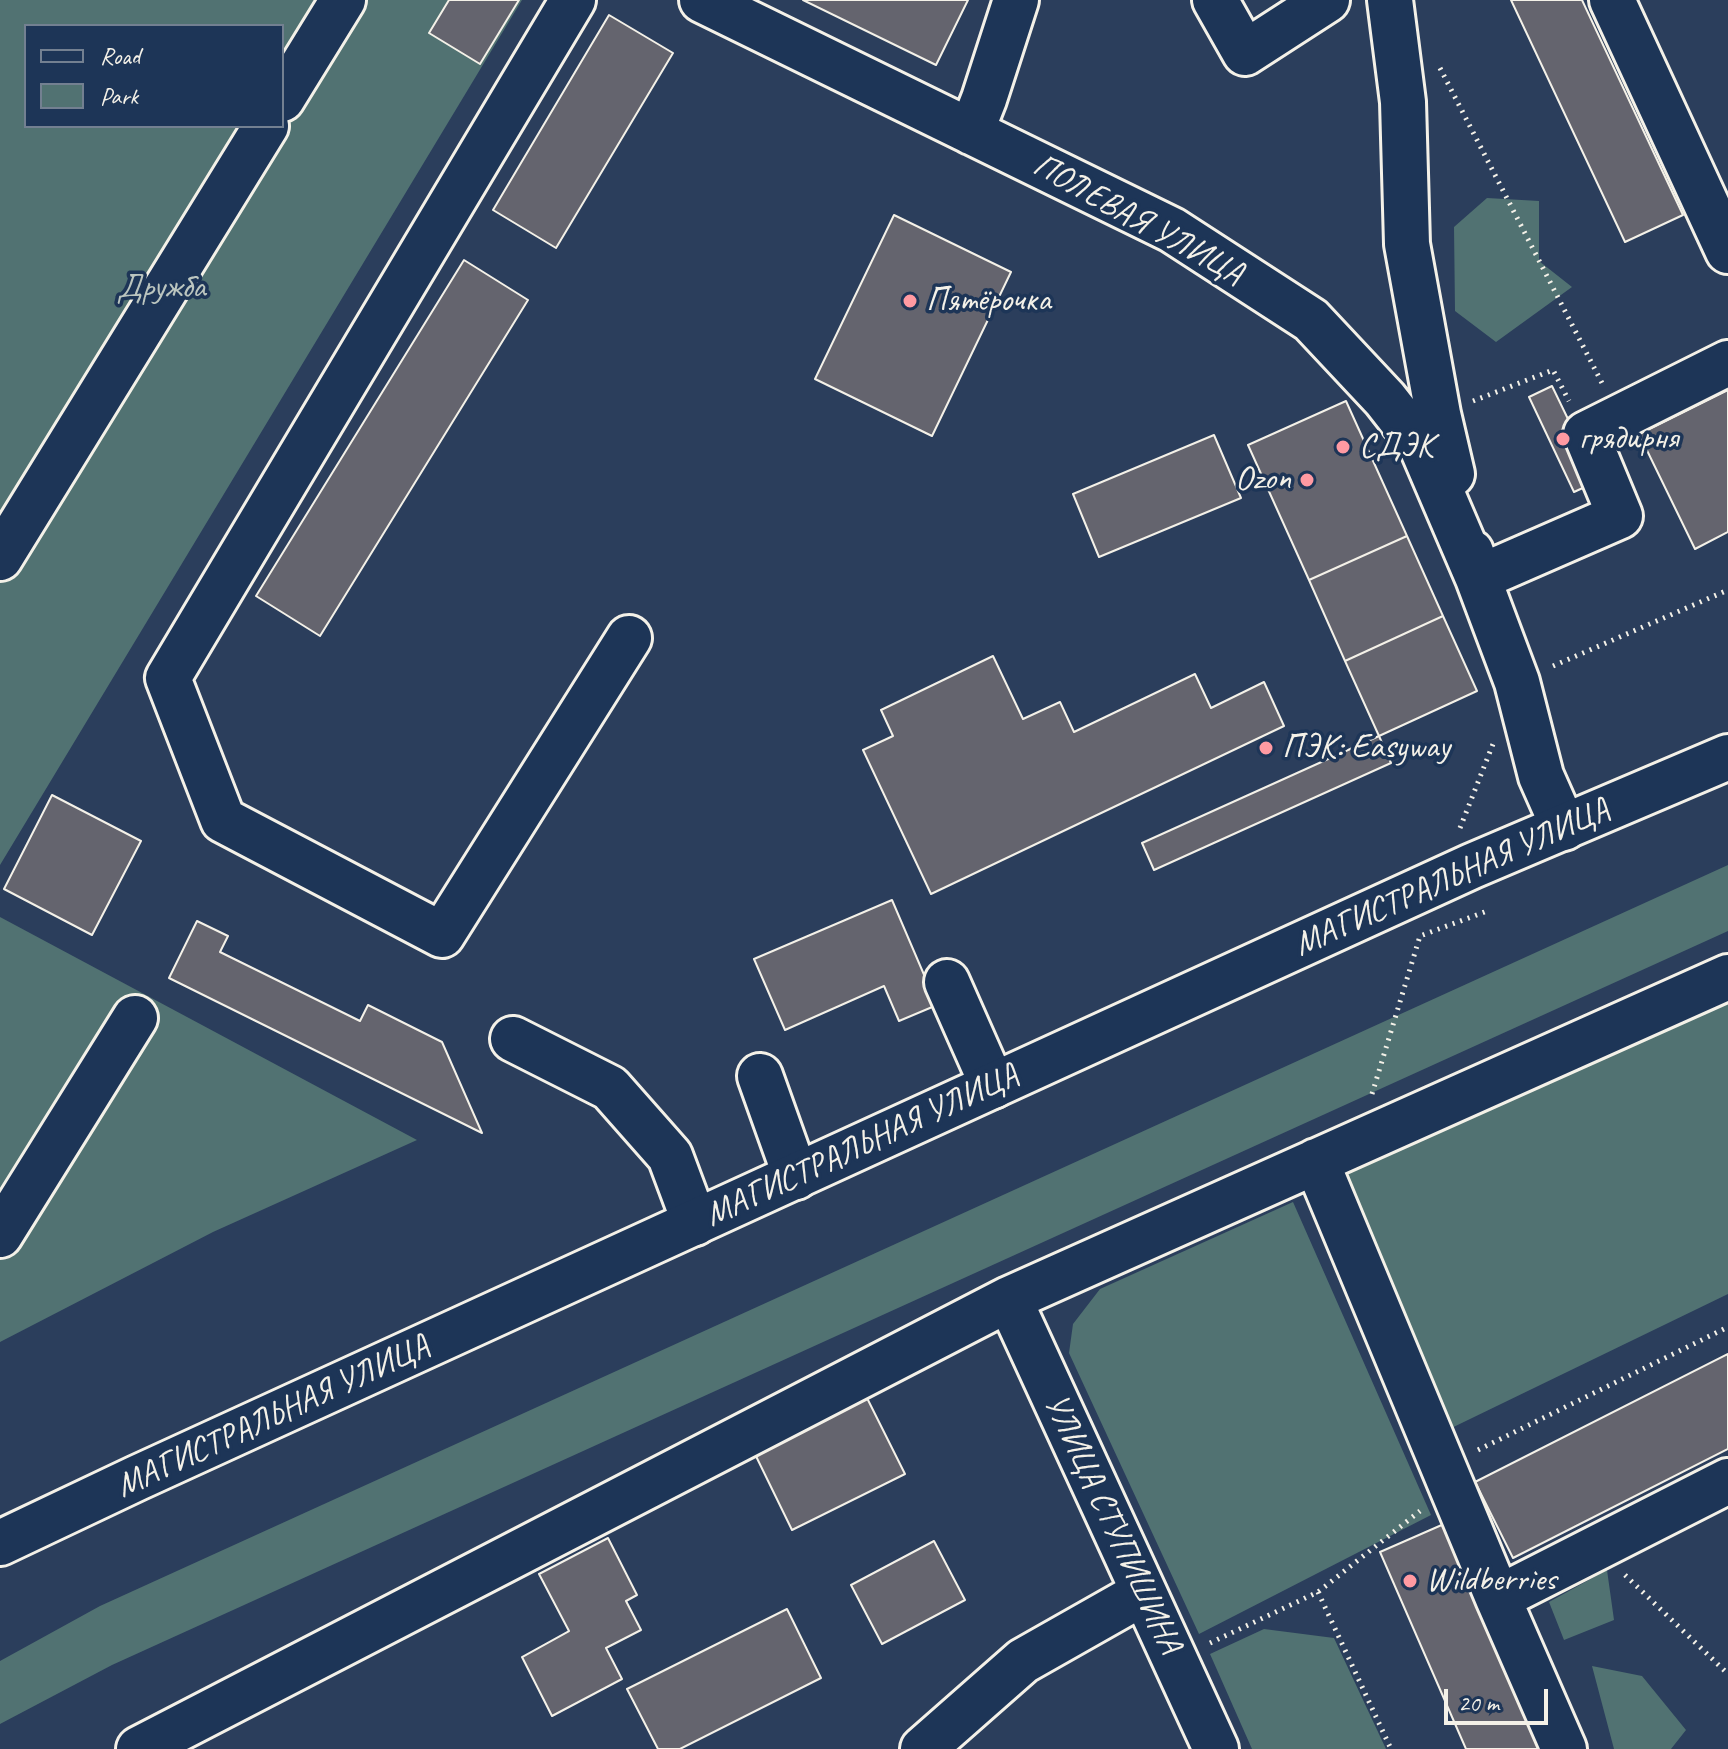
<!DOCTYPE html>
<meta charset="utf-8">
<style>
body{margin:0}
#map{position:relative;width:1728px;height:1749px;overflow:hidden;background:#2b3e5c;font-family:Caveat,sans-serif}
canvas{display:block}
.legend{position:absolute;left:24px;top:24px;width:260px;height:104px;box-sizing:border-box;background:#1d3557;border:2px solid #738091;margin:0;padding:10px 14px;list-style:none;font-size:24px;color:#f4f1e8}
.legend li{display:flex;align-items:center;gap:16px;height:40px}
.legend b{width:40px;border:2px solid #738091}
.scale{position:absolute;left:1444px;top:1689px;width:104px;height:36px;box-sizing:border-box;border:4px solid #f4f1e8;border-top:0;padding-left:10px;font-size:24px;line-height:28px;white-space:nowrap;color:#f4f1e8;-webkit-text-stroke:6px #1d3557;paint-order:stroke}
</style>
<div id="map">
<canvas width="1728" height="1749"></canvas>
<ul class="legend">
<li><b style="height:10px;background:#1d3557"></b>Road</li>
<li><b style="height:22px;background:#517272"></b>Park</li>
</ul>
<div class="scale">20 m</div>
</div>
<script>
const context = document.querySelector('canvas').getContext('2d');
context.lineJoin = 'round';
function fill(path, color) { context.fillStyle = color; context.fill(path, 'evenodd'); }
function strokePath(path, color, width, dash) { context.strokeStyle = color; context.lineWidth = width; context.lineCap = dash ? 'butt' : 'round'; context.setLineDash(dash || []); context.stroke(path); }
function drawText(font, color, halo, rows, align = 'center') {
  context.font = font + ' Caveat,sans-serif'; context.lineWidth = 7; context.setLineDash([]); context.textBaseline = 'middle'; context.strokeStyle = halo; context.fillStyle = color; for (const [text, x, y, turn = 0] of rows) {
    context.save(); context.translate(x, y); context.rotate((+turn || 0) * Math.PI / 180); context.textAlign = isNaN(turn) ? turn : align; if (halo) context.strokeText(text, 0, 0); context.fillText(text, 0, 0); context.restore();
  }
}
fill(new Path2D(`
 M0,0H522L0,865ZM26,26H282V126H26Z
 M1487,198L1539,201V261L1572,287L1496,342L1455,311L1454,227Z
 M1728,865V931L112,1665L0,1724V1661L100,1606Z
 M0,917L417,1140L213,1232L0,1342Z
 M1728,999V1294L1437,1435L1334,1178Z
 M1293,1202L1431,1515L1199,1634L1069,1353L1073,1324L1100,1289Z
 M1607,1570L1614,1620L1564,1640L1549,1602Z
 M1264,1629L1334,1638L1386,1749H1252L1210,1654Z
 M1592,1666L1642,1676L1686,1730L1671,1749H1614Z`), '#517272');
const building = new Path2D(`
 M449,0H519L480,64L429,33Z
 M803,0H968L936,65Z
 M1511,0H1582L1683,215L1625,242Z
 M609,15L673,53L556,248L493,210Z
 M894,215L1011,272L932,436L815,379Z
 M464,260L528,300L320,636L256,596Z
 M1552,386L1598,481L1574,492L1529,397Z
 M1728,390V532L1695,549L1639,434Z
 M1346,401L1407,536L1309,580L1248,445Z
 M1214,435L1241,498L1099,557L1073,494Z
 M1407,536L1443,616L1345,661L1309,580Z
 M1443,616L1477,691L1379,736L1345,661Z
 M993,656L1023,719L1060,702L1074,732L1195,674L1211,708L1264,682L1284,726L931,894L863,750L893,736L881,710Z
 M1379,736L1391,763L1154,870L1142,843Z
 M52,795L141,841L92,935L4,889Z
 M892,900L937,1005L899,1021L884,986L785,1030L754,959Z
 M197,921L228,936L220,952L360,1021L368,1005L442,1042L482,1133L169,978Z
 M1728,1354V1449L1513,1558L1475,1482Z
 M864,1392L905,1474L792,1530L752,1448Z
 M1444,1524L1541,1749H1466L1380,1552Z
 M608,1538L637,1595L626,1601L641,1630L606,1648L622,1679L552,1716L522,1657L569,1631L539,1574Z
 M934,1541L965,1600L882,1644L851,1585Z
 M787,1609L821,1678L680,1749H658L627,1689Z`);
fill(building, '#64646e');
strokePath(building, '#f4f1e8', 2);
const minor = new Path2D(`
 M573,0L168,678L223,820L442,935L629,638
 M702,0L1172,230L1311,320L1385,399L1421,445L1478,578L1517,682L1541,776L1564,828
 M1215,0L1245,53L1327,0
 M1390,0L1403,102L1407,244L1438,414L1452,474
 M1612,0L1728,251
 M282,99L343,0
 M971,132L984,99L1016,0
 M1471,552L1478,578L1620,516L1586,434L1728,363
 M0,558L266,126
 M947,982L993,1086
 M513,1039L610,1088L670,1156L695,1223
 M760,1076L796,1177
 M1316,1161L1498,1598L1564,1749
 M0,1235L135,1018
 M1009,1299L1216,1749
 M1498,1598L1728,1481
 M139,1749L1009,1299L1728,977
 M923,1749L1023,1661L1143,1593`);
const major = new Path2D(`
 M0,1543L137,1478L1472,866L1728,757`);
strokePath(minor, '#f4f1e8', 50);
strokePath(major, '#f4f1e8', 50);
strokePath(new Path2D(`
 M1440,68L1602,383
 M1473,401L1553,370L1569,401
 M1553,666L1728,590
 M1460,828L1493,744
 M1372,1094L1420,936L1490,910
 M1478,1450L1728,1327
 M1625,1575L1728,1674
 M1318,1592L1391,1749
 M1210,1643L1318,1592L1420,1511`), '#f4f1e8', 5, [2, 6]);
strokePath(minor, '#1d3557', 44);
strokePath(major, '#1d3557', 44);
for (const [x, y, r, color] of [
 [910,301,8,"#ff9aa2"],
 [1563,439,8,"#ff9aa2"],
 [1343,447,8,"#ff9aa2"],
 [1307,480,8,"#ff9aa2"],
 [1266,748,8,"#ff9aa2"],
 [1410,1581,8,"#ff9aa2"]
]) { const dot = new Path2D(); dot.arc(x, y, r, 0, 2 * Math.PI); context.fillStyle = color; context.fill(dot); strokePath(dot, '#1d3557', 3); }
drawText('34px', '#f4f1e8', '#1d3557', [
 ["ПОЛЕВАЯ УЛИЦА",1138,220,29],
 ["МАГИСТРАЛЬНАЯ УЛИЦА",1452,878,-24],
 ["МАГИСТРАЛЬНАЯ УЛИЦА",862,1146,-25],
 ["МАГИСТРАЛЬНАЯ УЛИЦА",273,1417,-25],
 ["УЛИЦА СТУПИШИНА",1112,1524,65]
]);
drawText('34px', '#bbc5bf', '#1d3557', [
 ["Дружба",161,288]
]);
drawText('34px', '#f4f1e8', '#1d3557', [
 ["Пятёрочка",926,301],
 ["грядирня",1579,439],
 ["СДЭК",1359,447],
 ["Ozon",1291,480,"right"],
 ["ПЭК: Easyway",1282,748],
 ["Wildberries",1426,1581]
], 'left');
</script>
